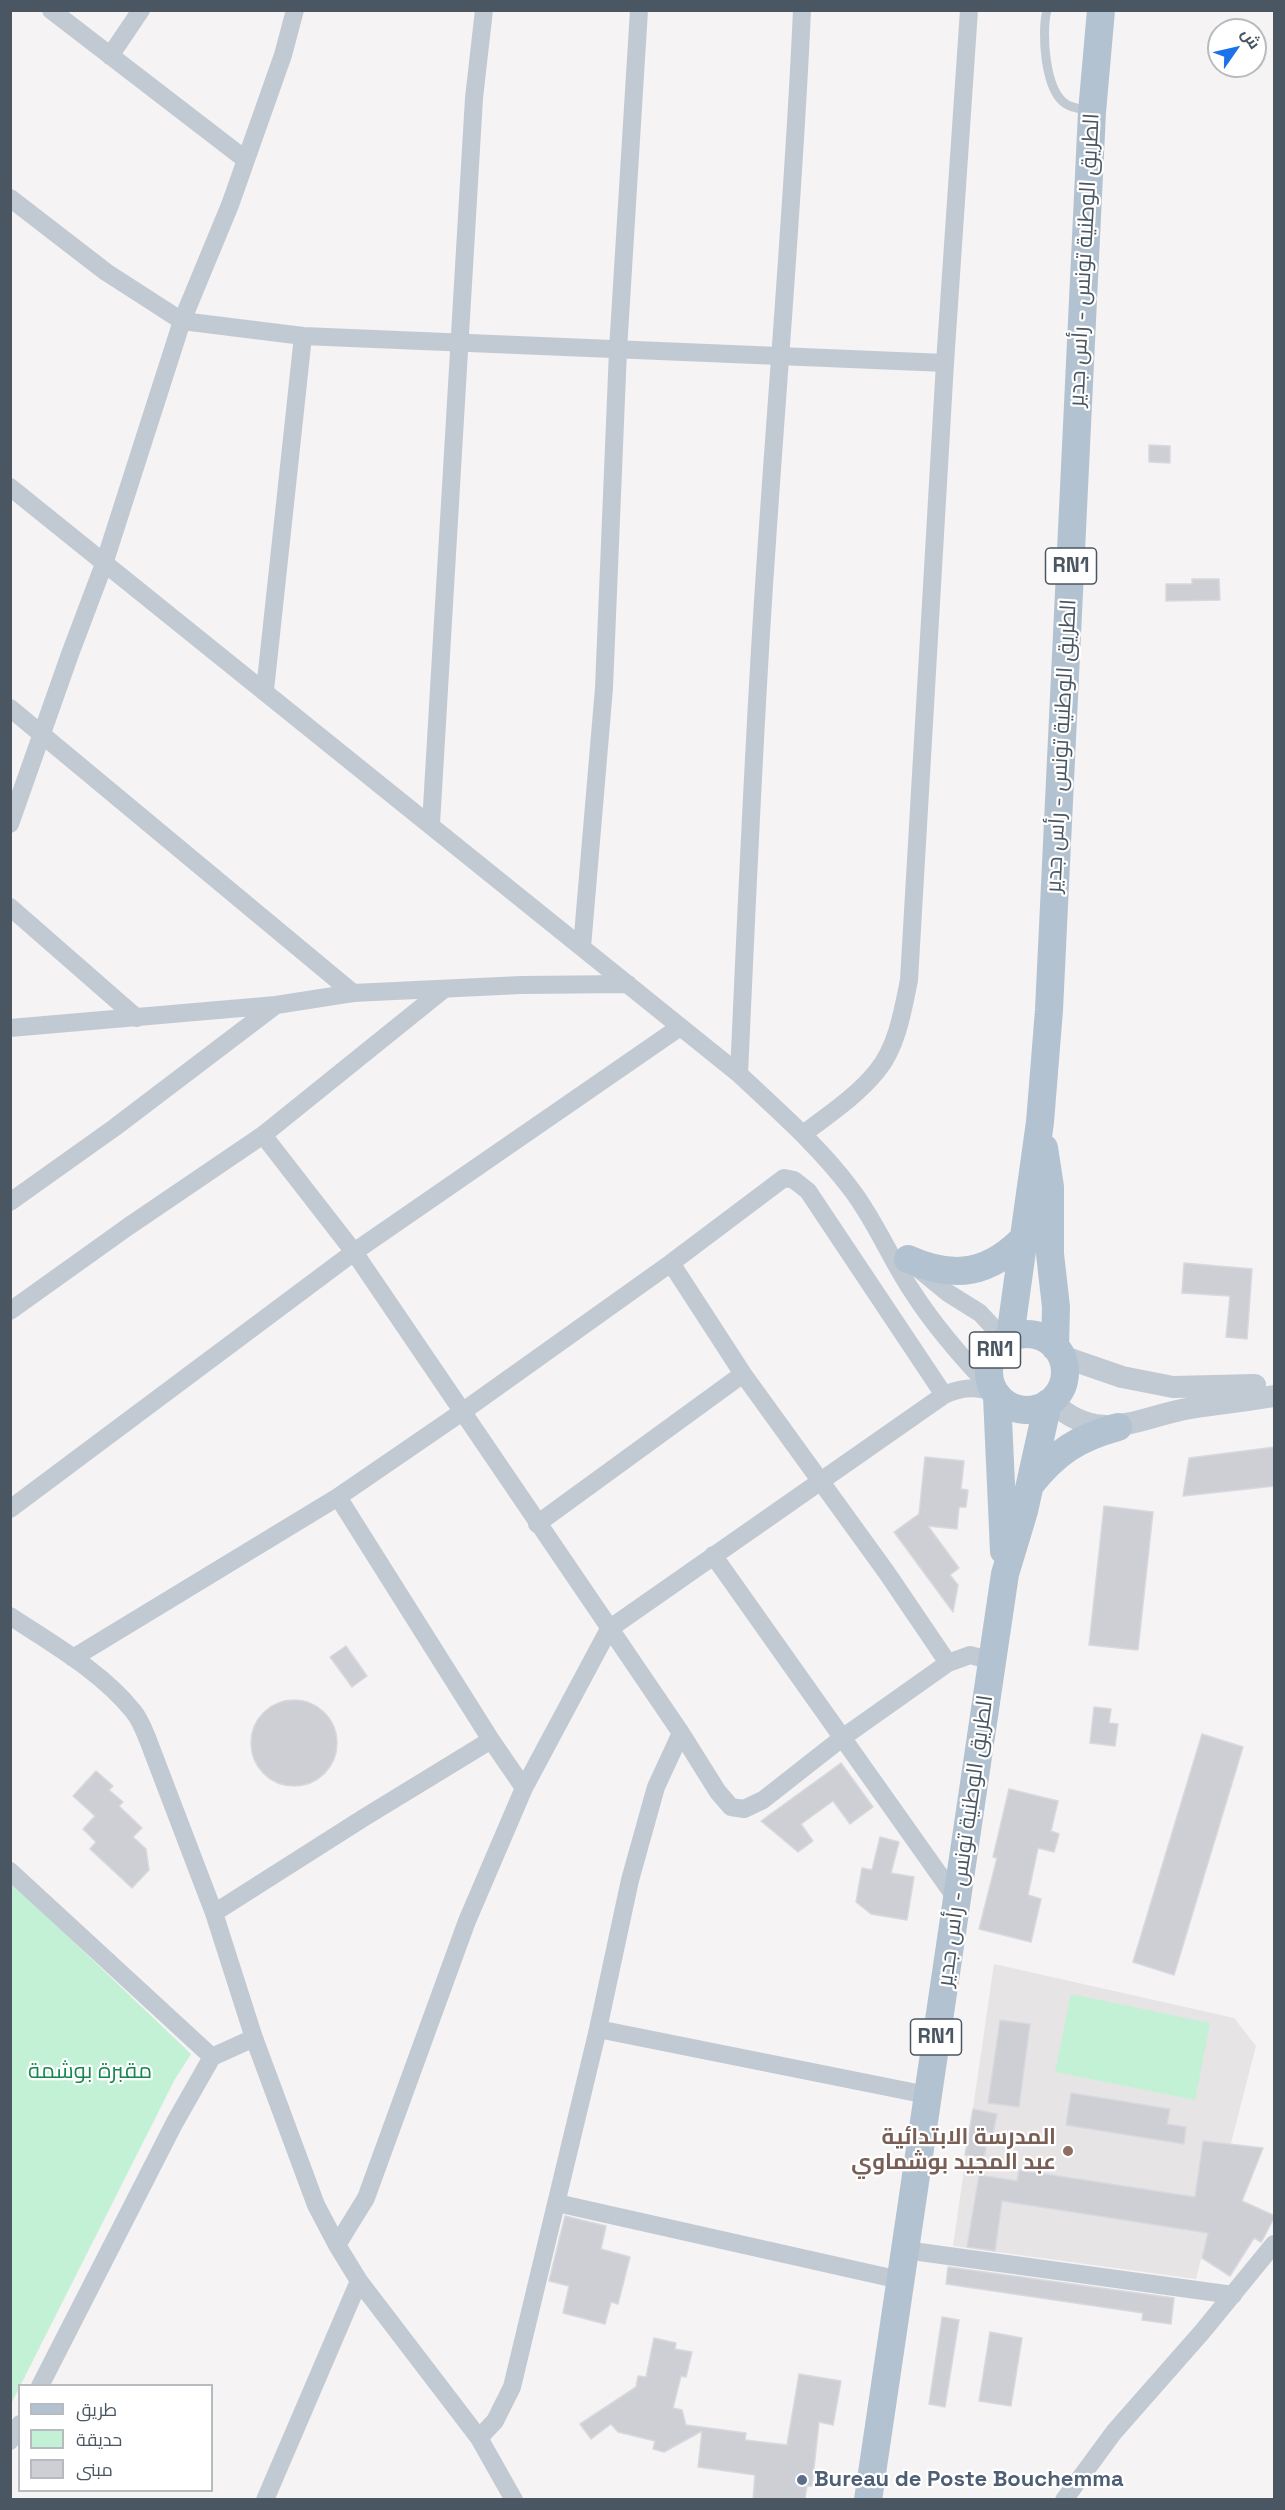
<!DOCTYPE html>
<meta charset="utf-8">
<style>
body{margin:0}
#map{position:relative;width:1285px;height:2510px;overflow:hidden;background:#f5f3f3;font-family:"Space Grotesk",Cairo,sans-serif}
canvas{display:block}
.frame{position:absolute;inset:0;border:12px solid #4a5661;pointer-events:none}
.legend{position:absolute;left:18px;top:2384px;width:195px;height:108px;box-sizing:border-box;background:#fff;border:2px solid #b7bbc0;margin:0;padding:8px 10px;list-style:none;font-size:18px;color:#4a5661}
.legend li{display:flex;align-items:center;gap:12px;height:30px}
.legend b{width:30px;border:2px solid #b7bbc0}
.north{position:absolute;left:1207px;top:18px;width:60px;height:60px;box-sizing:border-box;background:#fff;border:2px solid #b7bbc0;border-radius:50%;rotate:56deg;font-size:16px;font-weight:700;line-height:24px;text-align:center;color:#4a5661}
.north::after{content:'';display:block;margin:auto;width:21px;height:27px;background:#1a73e8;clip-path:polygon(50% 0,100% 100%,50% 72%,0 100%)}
</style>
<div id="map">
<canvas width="1285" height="2510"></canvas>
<div class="frame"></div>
<ul class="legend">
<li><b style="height:8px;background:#b3c2d1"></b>طريق</li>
<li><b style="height:16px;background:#c3f1d5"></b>حديقة</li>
<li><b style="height:16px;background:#cdcfd5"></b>مبنى</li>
</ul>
<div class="north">ش</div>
</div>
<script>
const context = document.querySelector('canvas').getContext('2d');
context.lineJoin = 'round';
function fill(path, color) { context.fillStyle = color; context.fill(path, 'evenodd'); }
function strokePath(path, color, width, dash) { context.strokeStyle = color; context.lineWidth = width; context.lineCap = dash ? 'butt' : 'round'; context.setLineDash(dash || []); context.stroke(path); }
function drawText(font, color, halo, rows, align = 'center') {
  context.font = font + ' "Space Grotesk",Cairo,sans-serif'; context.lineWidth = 4.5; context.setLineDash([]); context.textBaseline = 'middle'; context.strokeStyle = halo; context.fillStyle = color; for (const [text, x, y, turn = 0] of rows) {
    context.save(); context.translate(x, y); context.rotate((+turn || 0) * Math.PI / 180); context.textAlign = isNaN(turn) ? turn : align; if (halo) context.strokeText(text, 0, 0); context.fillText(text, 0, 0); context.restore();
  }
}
fill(new Path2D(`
 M994,1964L1234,2018L1256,2046L1196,2279L953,2246Z`), '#e6e4e5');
fill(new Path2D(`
 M11,1882L191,2054L175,2079L11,2404Z
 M1071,1994L1210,2023L1195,2100L1055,2072Z`), '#c3f1d5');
const building = new Path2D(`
 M1149,445L1170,446V463L1149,462Z
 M1192,579H1219L1220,600L1166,601V584H1192Z
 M1184,1263L1252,1269L1247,1339L1226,1337L1230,1296L1182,1293Z
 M1275,1447V1486L1183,1496L1189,1458Z
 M925,1457L964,1461L961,1489L968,1490L966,1507H959L957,1529L928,1526L959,1568L950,1575L958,1585L953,1612L894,1532L919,1514Z
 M1104,1506L1153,1512L1138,1650L1089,1645Z
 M346,1646L367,1676L352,1687L330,1657Z
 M251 1743a43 43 0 1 1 86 0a43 43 0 1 1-86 0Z
 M1094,1707L1111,1709L1109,1723L1118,1724L1115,1746L1090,1743Z
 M1202,1734L1243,1747L1174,1975L1133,1962Z
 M841,1763L873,1807L850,1824L833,1801L801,1824L813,1841L798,1852L761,1821Z
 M96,1771L113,1786L109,1790L123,1802L119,1806L142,1828L133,1837L146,1849L149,1870L132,1888L90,1849L96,1842L83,1829L95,1816L73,1796Z
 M1009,1789L1058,1801L1051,1831L1059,1834L1054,1852L1038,1848L1028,1895L1041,1899L1031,1942L979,1929L997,1858L993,1857Z
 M880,1837L899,1842L891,1873L914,1877L907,1920L871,1914L856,1902L862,1868L872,1870Z
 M1000,2020L1030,2024L1019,2107L988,2103Z
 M1071,2093L1170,2109L1167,2124L1186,2127L1184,2144L1066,2125Z
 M973,2109L997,2114L991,2143L987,2142L984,2159L965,2155Z
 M1203,2141L1263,2148L1242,2201L1275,2216L1263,2239L1261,2242L1254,2238L1230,2276L1202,2258L1208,2233L1002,2201L995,2251L967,2247L979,2175L1017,2181L1019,2170L1195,2197Z
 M565,2216L606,2226L601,2249L630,2257L618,2304L611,2302L605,2324L563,2313L569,2286L549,2281Z
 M948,2267L1174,2298L1171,2324L1142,2320L1143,2313L946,2284Z
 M942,2317L959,2320L945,2407L929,2404Z
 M990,2332L1022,2338L1011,2406L979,2401Z
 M654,2338L676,2343L675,2349L692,2352L686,2377L681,2376L673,2408L682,2410L686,2425L746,2433L745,2440L787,2445L799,2374L841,2381L833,2425L819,2422L812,2486H807L805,2499H753L755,2475L698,2467L702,2431L664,2452L653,2449L655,2441L618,2432L611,2424L591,2439L580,2424L636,2387L638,2376L646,2377Z`);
fill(building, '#cdcfd5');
strokePath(building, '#d7d9de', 1.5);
strokePath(new Path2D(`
 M1047,10C1041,33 1045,91 1066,104C1072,108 1082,109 1089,111`), '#c1cad2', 9);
strokePath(new Path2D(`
 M51,10L246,160
 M110,56L141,10
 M10,198L106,272L182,321L303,336L945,363
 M10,487L739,1074C778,1111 819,1146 851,1189C875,1220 890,1258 912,1291C935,1327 963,1359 993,1390
 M265,690L303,336
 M10,708L353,993
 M10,824L70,654L104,564L182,321L230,205L283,55L295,10
 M431,824L474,98L484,10
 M10,907L137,1018
 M582,947L604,688L618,350L639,10
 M10,1028L276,1005L353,993L521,985L628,984
 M739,1074C747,901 754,728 766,556C778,374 794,192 802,10
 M803,1134C828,1115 857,1096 877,1071C897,1047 903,1010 909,980L945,363L969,10
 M263,1135L354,1252L681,1733L718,1792L731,1807L744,1809L763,1800L842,1738L948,1663L970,1655L993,1661
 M10,1202L114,1128L276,1005
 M671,1263L743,1374L887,1573L948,1663
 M915,1266L948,1293L980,1313L1005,1340
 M10,1311L129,1226L263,1135L443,990
 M338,1497L491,1740L524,1788
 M10,1509L354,1252L680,1027
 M537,1524L743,1374
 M713,1555L958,1901
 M10,1616C52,1644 101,1671 133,1711C140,1719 144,1730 148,1740L214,1913L254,2038L316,2205L337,2245L359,2281L479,2438L514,2500
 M73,1658L338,1497L462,1412L671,1263L784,1178L794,1180L808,1191L944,1395
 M10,1871L212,2057
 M214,1913L365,1817L491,1740
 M598,2029L927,2095
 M557,2203L900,2280
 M337,2245L366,2198L467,1921L524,1788L609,1629L944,1395C962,1387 976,1386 995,1393
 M905,2250L1233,2295
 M40,2386L175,2122L212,2057L254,2038
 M479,2438L495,2421L512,2387L598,2029L630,1880L656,1787L681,1733
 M10,2441L20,2424
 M265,2500L359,2281
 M1064,2500L1114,2432L1202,2332L1274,2244`), '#c1cad2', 18);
strokePath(new Path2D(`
 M1061,1356L1122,1377L1173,1387L1255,1385
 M1051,1401C1100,1447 1137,1417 1191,1408C1219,1403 1247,1401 1274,1396`), '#c1cad2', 22);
strokePath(new Path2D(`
 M1044,1148L1050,1187V1254L1056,1307L1055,1347
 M908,1259C955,1280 990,1274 1026,1236
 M989 1372a38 38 0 1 1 76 0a38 38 0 1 1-76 0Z
 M1010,1337L1040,1122L1049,1010L1092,112L1101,10
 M997,1396L1004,1551
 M1030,1485C1056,1452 1078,1438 1118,1427
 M868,2500L1005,1574L1024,1511L1048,1403`), '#b3c2d1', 28);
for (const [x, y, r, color] of [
 [1068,2151,6,"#8d6e63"],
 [802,2480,6,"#5c6f8a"]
]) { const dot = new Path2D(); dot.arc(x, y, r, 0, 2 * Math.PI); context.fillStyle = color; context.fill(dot); strokePath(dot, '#fff', 2); }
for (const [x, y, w] of [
 [1071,566,51],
 [995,1350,51],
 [936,2037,51]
]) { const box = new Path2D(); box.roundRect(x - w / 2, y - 18, w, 36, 4.5); context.fillStyle = '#fff'; context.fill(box); strokePath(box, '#4a5661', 1.5); }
drawText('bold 21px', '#4a5661', null, [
 ["RN1",1071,566],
 ["RN1",995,1350],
 ["RN1",936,2037]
]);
drawText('22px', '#4a5661', '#fff', [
 ["الطريق الوطنية تونس - رأس جدير",1085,260,-87],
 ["الطريق الوطنية تونس - رأس جدير",1062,746,-87],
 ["الطريق الوطنية تونس - رأس جدير",966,1841,-82]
]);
drawText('22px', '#17864f', '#fff', [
 ["مقبرة بوشمة",90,2072]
]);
drawText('bold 22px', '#785e54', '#fff', [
 ["المدرسة الابتدائية",1056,2138],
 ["عبد المجيد بوشماوي",1056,2163]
], 'right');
drawText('bold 22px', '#4e5e75', '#fff', [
 ["Bureau de Poste Bouchemma",814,2480]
], 'left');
</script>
